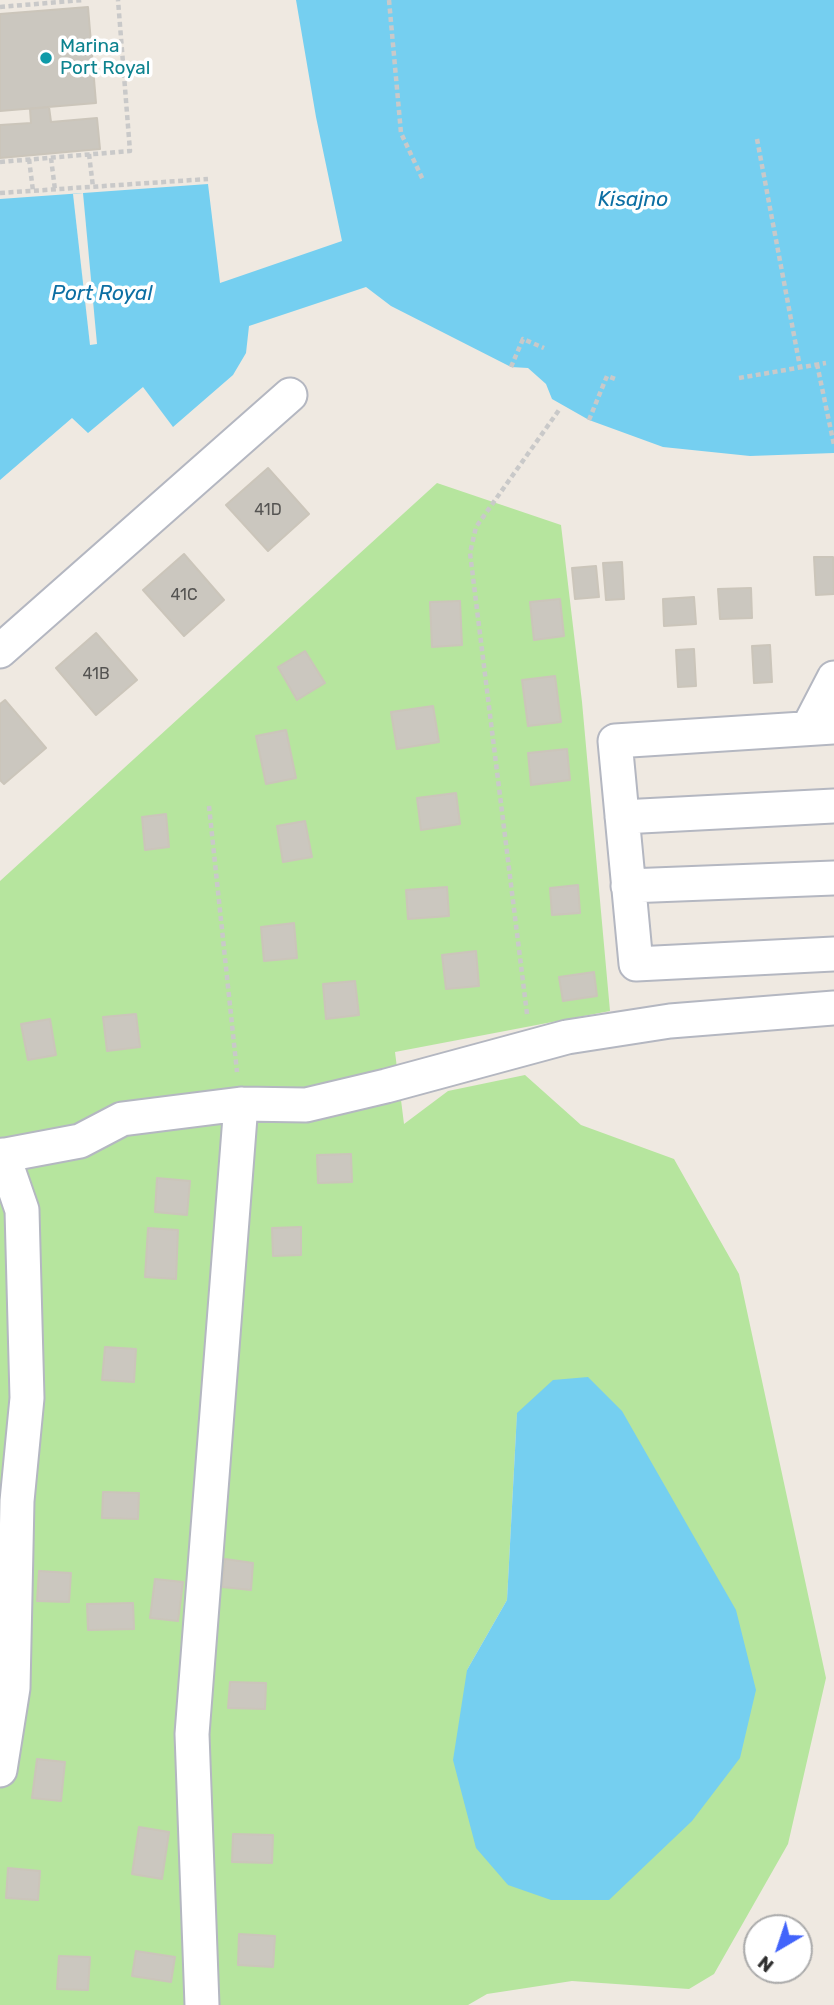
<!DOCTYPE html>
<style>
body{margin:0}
#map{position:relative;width:834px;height:2005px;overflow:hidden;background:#efe9e1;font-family:Rubik,sans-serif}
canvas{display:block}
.north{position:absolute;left:743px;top:1914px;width:70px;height:70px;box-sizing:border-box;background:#fff;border:2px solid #ababab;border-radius:50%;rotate:219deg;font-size:19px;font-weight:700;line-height:28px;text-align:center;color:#2e2e2e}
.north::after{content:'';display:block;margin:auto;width:24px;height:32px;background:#4264fb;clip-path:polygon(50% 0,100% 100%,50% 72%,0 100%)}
</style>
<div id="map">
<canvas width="834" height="2005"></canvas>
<div class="north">N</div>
</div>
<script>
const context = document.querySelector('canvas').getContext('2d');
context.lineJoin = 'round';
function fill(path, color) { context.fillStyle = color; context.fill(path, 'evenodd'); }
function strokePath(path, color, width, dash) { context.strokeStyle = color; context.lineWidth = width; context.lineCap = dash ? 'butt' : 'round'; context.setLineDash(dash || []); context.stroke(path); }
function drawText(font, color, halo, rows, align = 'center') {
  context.font = font + ' Rubik,sans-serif'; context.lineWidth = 7; context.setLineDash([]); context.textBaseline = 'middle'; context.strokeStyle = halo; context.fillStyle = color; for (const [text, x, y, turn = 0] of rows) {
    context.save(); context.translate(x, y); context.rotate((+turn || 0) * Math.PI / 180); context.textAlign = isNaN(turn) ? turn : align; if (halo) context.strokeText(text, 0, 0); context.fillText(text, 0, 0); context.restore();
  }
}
fill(new Path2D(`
 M437,483L561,525L582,702L610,1011L395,1052L404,1124L448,1091L525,1075L581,1125L674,1159L739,1274L826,1678L788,1844L714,1974L689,1989L572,1981L487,1994L468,2005H0V881ZM517,1413L508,1885L467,1670L507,1600Z`), '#b6e59e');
fill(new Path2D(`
 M296,0H834V453L750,456L663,447L589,420L552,399L546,384L528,368L511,367L391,306L366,287L249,326L246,353L233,375L173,427L143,387L88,433L72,418L0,480V199L208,184L220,283L342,241L316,117Z
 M588,1377L622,1411L736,1610L756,1690L740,1758L692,1821L609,1900H551L508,1885L476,1848L453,1760L467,1670L507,1600L517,1413L553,1380Z`), '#75cff0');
fill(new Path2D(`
 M83,193L97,344L90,345L73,194Z`), '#efe9e1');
const building = new Path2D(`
 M88,7L96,103L0,111V14Z
 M49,107L51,122L97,118L100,149L0,158V125L31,123L30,109Z
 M268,468L309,514L268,551L226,505Z
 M184,554L224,600L184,636L143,590Z
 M814,557H833L834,594L816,595Z
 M622,562L624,599L606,600L603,563Z
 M596,566L599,597L575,599L572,568Z
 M751,588L752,618L720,619L718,589Z
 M694,597L696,624L664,626L663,599Z
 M560,599L564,636L534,640L530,602Z
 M460,601L462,645L432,647L430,602Z
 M96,633L137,680L96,715L56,668Z
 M770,645L772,682L754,683L752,646Z
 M694,649L696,686L678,687L676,650Z
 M305,651L325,683L297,700L278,667Z
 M555,676L561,722L528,726L522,680Z
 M5,700L46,748L4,784L0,780V704Z
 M433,706L439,742L397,749L391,712Z
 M286,730L296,778L266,784L256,736Z
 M567,749L570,780L531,785L528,753Z
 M456,793L460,824L421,830L417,798Z
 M166,814L169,847L145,850L142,817Z
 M305,821L312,857L283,862L277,826Z
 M578,885L580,913L552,915L550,888Z
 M447,887L449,916L408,919L406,890Z
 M294,923L297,958L264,961L261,927Z
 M476,951L479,986L446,989L442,955Z
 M594,972L597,996L563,1001L559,977Z
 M355,981L359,1015L326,1019L323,984Z
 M136,1014L140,1047L107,1051L103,1017Z
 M50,1019L56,1055L28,1060L21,1024Z
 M351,1154L352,1182L318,1183L317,1155Z
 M157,1178L190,1181L187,1215L155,1212Z
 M301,1227V1255L273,1256L272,1228Z
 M148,1228L178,1230L176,1279L145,1277Z
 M105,1347L136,1349L134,1382L102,1380Z
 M103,1492L139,1493L138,1519L102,1518Z
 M225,1559L253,1563L251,1590L222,1587Z
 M39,1571L71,1573L69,1602L37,1601Z
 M155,1579L183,1582L178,1621L150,1618Z
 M133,1603L134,1629L88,1630L87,1604Z
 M230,1682L266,1683L265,1709L228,1708Z
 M37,1759L65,1762L61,1801L32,1798Z
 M139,1827L169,1832L162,1879L132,1874Z
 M233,1834L273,1835L272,1863L232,1862Z
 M8,1868L40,1871L38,1900L6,1898Z
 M239,1934L275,1936L273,1967L238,1965Z
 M136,1951L175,1957L171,1982L132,1976Z
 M59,1956L90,1957L88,1990L57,1989Z`);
fill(building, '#cbc7bf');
strokePath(building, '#cbc5ba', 2);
const minor = new Path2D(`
 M0,651L290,395
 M834,727L615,741L636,964L834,954
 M808,728L834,678
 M622,817L834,806
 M628,886L834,878
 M0,1156L80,1141L122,1119L241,1104L306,1105L386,1086L567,1037L670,1021L834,1008
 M0,1770L13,1688L17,1501L27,1398L22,1210L3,1155
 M202,2005L192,1734L241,1104`);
strokePath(minor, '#b4b7c1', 37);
strokePath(new Path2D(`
 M389,0L401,133L423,180
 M0,7L83,0
 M757,139L800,367
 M89,154L93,187
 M51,158L55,190
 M29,159L33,191
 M0,162L130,151L118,0
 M0,193L208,179
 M817,364L834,445
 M511,367L523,339L544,348
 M739,378L826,363
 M589,420L607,376L618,380
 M209,806L237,1072
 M527,1014L470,553L476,527L559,410`), '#c9c9c9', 4.5, [5, 3.5]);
strokePath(minor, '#fff', 33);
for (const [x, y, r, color] of [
 [46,58,7,"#0f9aa8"]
]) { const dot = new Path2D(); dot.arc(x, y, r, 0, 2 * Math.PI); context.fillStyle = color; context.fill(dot); strokePath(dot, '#fff', 2.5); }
drawText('16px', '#555452', null, [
 ["41D",268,510],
 ["41C",184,595],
 ["41B",96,674]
]);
drawText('19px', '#0d838f', '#fff', [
 ["Marina",60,47],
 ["Port Royal",60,69]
], 'left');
drawText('italic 21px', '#0d6fa3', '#fff', [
 ["Kisajno",633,200],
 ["Port Royal",102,294]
]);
</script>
